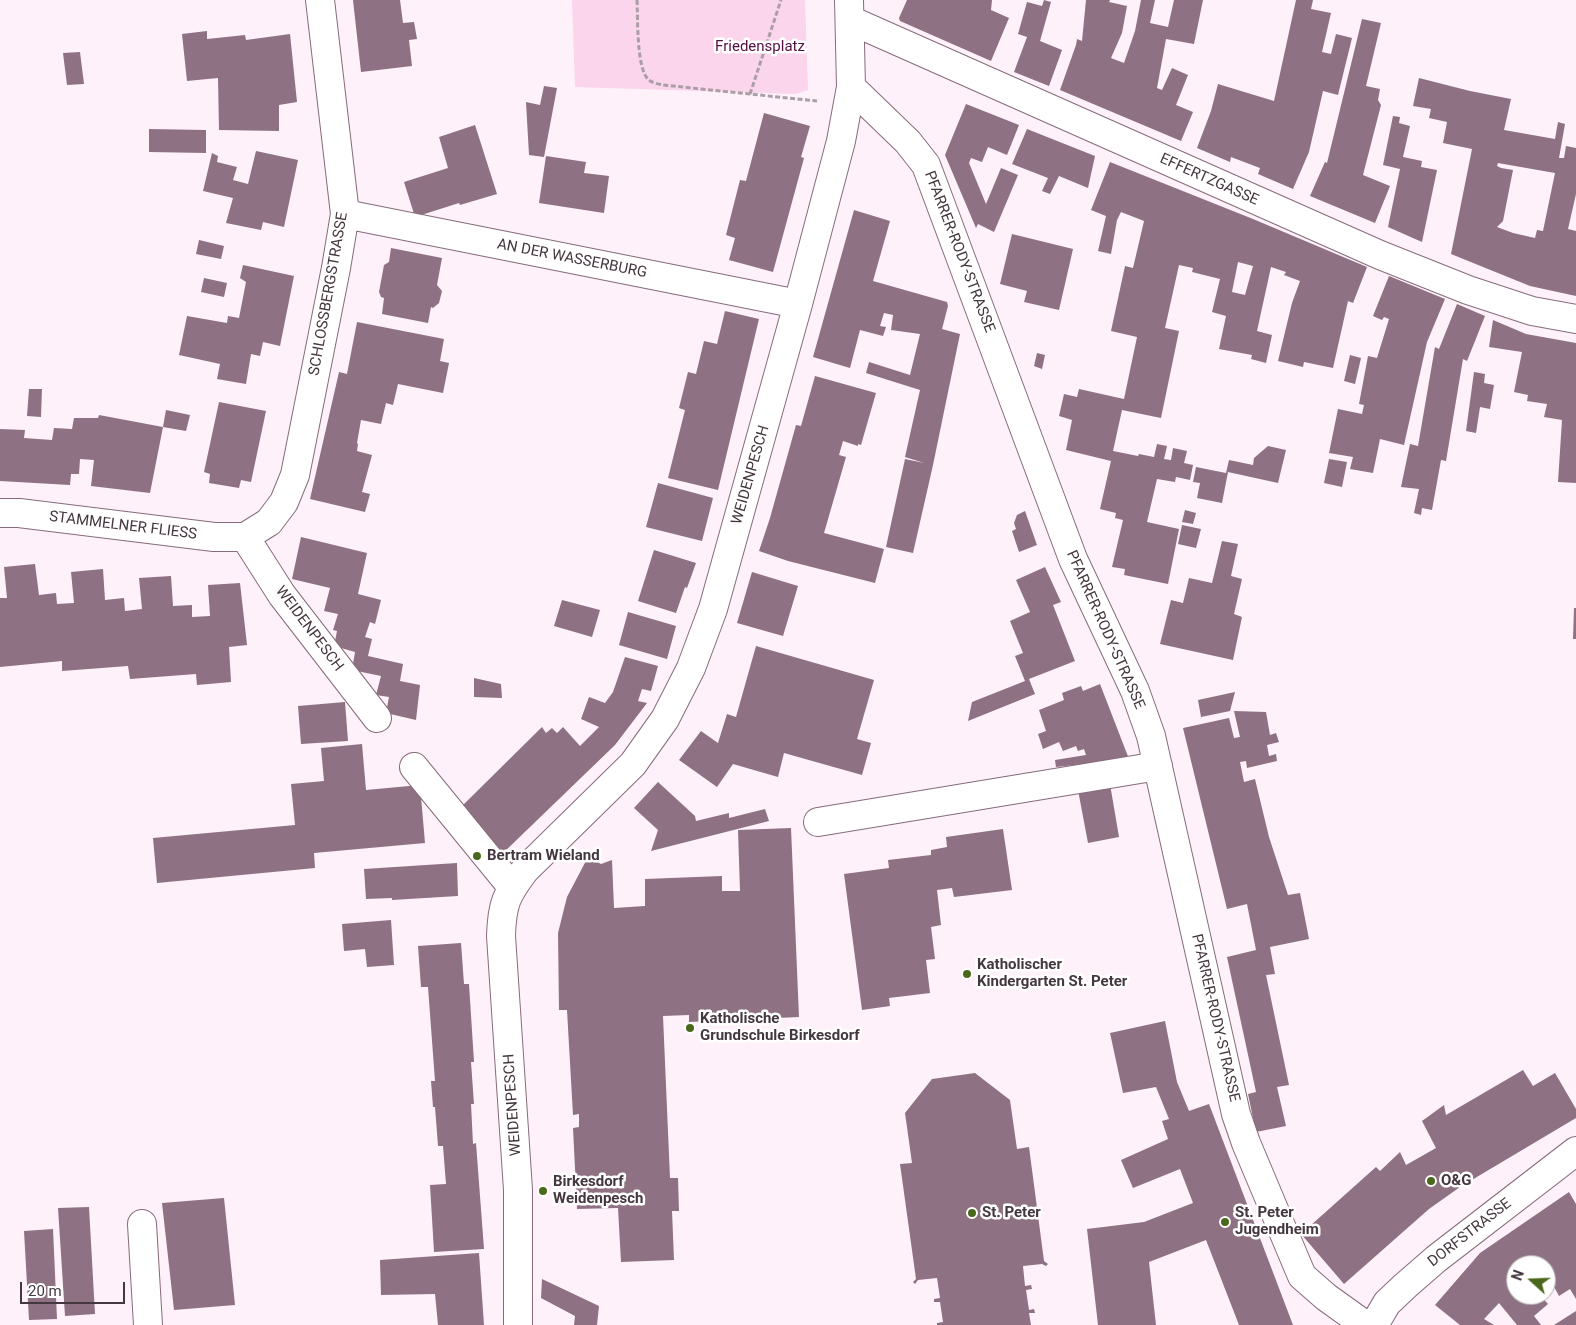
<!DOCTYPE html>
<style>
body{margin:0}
#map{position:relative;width:1576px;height:1325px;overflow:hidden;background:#fef1f9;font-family:Roboto,sans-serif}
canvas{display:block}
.north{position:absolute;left:1506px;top:1255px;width:50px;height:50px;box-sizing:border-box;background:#fff;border:1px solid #b4afb2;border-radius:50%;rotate:290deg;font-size:14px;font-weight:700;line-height:20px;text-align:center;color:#44373f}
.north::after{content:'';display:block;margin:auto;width:18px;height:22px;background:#4a681c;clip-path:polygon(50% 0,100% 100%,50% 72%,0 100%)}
.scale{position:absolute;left:20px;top:1282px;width:105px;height:22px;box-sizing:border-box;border:2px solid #44373f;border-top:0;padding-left:6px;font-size:15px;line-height:18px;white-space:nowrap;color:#44373f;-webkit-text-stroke:4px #fff;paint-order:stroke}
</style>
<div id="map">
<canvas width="1576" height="1325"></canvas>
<div class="north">N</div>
<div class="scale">20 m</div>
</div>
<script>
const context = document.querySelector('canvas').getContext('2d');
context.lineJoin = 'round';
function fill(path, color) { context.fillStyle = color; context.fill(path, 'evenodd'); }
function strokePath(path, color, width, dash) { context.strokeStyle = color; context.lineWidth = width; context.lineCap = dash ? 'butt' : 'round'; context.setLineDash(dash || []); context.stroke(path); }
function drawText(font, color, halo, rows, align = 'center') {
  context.font = font + ' Roboto,sans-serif'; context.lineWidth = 5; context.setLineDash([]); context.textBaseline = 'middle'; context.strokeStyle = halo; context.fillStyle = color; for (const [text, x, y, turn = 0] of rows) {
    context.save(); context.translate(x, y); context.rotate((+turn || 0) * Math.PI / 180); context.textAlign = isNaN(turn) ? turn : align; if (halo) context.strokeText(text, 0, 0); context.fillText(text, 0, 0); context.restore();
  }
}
fill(new Path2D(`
 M572,0H805L808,90L796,94L575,87Z`), '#fad5eb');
fill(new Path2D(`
 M353,0H400L403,23L414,22L417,39L409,40L412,66L361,72Z
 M907,0H992L991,10L1009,18L991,61L900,21L899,18Z
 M1044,0L1051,2L1040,41L1062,50L1049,86L1014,72L1027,37L1018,34L1027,2L1042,6Z
 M1086,0H1110L1109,2L1127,6L1122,33L1111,58L1124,63L1135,31L1141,0H1155L1150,23L1168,27L1174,0H1203L1194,44L1166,39L1157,88L1162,90L1172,68L1188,75L1176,105L1193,112L1181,141L1060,90L1076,45L1077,39L1082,41Z
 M1296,0H1313L1311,9L1331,13L1322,52L1331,54L1336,34L1352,38L1338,95L1323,91L1309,152L1293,189L1258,174L1260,168L1231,157L1230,162L1197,148L1211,111L1218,84L1274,101Z
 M1362,19L1381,23L1366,86L1380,89L1378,100L1381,105L1363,175L1390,186L1375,223L1310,196L1325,162L1327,163Z
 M207,31V39L245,35L246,40L290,34L297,102L279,105V131L219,130L218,78L187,81L182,34Z
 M80,52L84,84L67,85L63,53Z
 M1419,78L1470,91L1511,99L1504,130L1555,139L1558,122L1565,124L1559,158H1564L1566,146L1576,148V194L1568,229L1576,231V296L1530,286L1451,254L1472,149L1443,143L1447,122L1429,118L1431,109L1413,106ZM1498,163L1555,173L1543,231L1537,230L1535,238L1513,233L1497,227L1503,221L1513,170L1501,168L1497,166Z
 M544,86L557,88L544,157L529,155L526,102L540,105Z
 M966,104L1019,125L1007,155L988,147L982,162L971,158L969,163L986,204L1001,168L1018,175L994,232L978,224L976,228L945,155Z
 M764,113L810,126L801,157L804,158L773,272L729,260L735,238L726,235L740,180L746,181Z
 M1393,116L1400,117L1399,123L1410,126L1403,157L1422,161L1421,167L1437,170L1422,242L1388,227L1400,169L1383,165Z
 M475,125L497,194L460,205L459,203L415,217L404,182L448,168L439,137Z
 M149,129L206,130V153L149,152Z
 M1027,129L1095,156L1088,188L1059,176L1050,194L1042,191L1048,178L1012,164Z
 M256,151L298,160L284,227L263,222L261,230L226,223L233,198L203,191L212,153L218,156L217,162L237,167L233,180L248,184Z
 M546,156L586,162L584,173L609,176L604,213L539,203Z
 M1110,162L1253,219L1367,267L1353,303L1348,301L1333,368L1304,362L1303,367L1278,361L1292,303L1300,281L1284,275L1286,272L1271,267L1257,331L1272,335L1266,363L1251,359L1252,355L1219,349L1226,316L1212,312L1220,279L1192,272L1193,268L1179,265L1165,328L1179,331L1161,418L1122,410L1113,451L1138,456L1139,454L1154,457L1157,444L1167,446L1164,459L1171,460L1173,448L1187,451L1184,463L1193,465L1190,480L1176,477L1175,482L1157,479L1147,522L1179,529L1168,584L1124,575L1125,569L1112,567L1123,520L1115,518L1116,513L1100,509L1111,461L1066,450L1072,420L1059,416L1064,394L1077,397L1079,389L1124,399L1137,337L1111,331L1125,266L1133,268L1144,221L1121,212L1117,220L1111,254L1098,251L1106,216L1091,210ZM1238,262L1253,266L1245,295L1232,292Z
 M854,210L890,221L873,281L947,302L948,306L942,329L960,334L933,465L913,553L886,547L905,459L924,463L905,457L920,390L866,373L869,362L910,375L920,334L891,330L893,315L884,313L880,326L886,327L883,336L860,330L850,368L813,357Z
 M1012,234L1073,249L1059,310L1024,302L1027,291L1000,284Z
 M199,240L224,246L221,259L196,254Z
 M391,248L442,258L437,285L442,291L439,303L433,308L431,307L428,323L382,314L384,298L381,297L379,292L384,265L389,262Z
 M243,265L294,276L280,346L263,342L260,356L251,354L246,384L217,379L220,364L179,355L187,316L227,323L228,316L239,318L246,282L240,278Z
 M1389,276L1445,299L1427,342L1404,445L1380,439L1373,473L1350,469L1353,457L1329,453L1338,409L1362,414L1364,405L1359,404L1368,356L1377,358L1389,319L1384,317L1382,320L1373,316Z
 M204,278L227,283L224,297L201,292Z
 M1457,304L1485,316L1467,361L1463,359L1446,461L1441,460L1432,510L1422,508L1421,515L1414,513L1419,489L1401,487L1410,444L1418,446L1435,347L1439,349Z
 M725,311L759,319L718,490L668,478L685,410L679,408L688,372L696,374L704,341L717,344Z
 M1493,320L1526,334L1576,343V483L1558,482L1562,420L1544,417L1547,404L1527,401L1528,395L1514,392L1522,352L1489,347Z
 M357,322L444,339L440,361L449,363L443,393L398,384L393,405L386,403L381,424L361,420L357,443L358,444L357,451L372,455L362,492L370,494L365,512L310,499L339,372L347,374Z
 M1037,353L1045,355L1042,369L1034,366Z
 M1350,355L1361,358L1355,384L1344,381Z
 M1474,372L1485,374L1484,383L1494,385L1490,409L1480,407L1476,433L1466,431Z
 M815,376L876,393L861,445L858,444V446L843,441L839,455L846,457L824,533L884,549L875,583L788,561L759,551L770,518L796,425L801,426Z
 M29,389H42L41,417L27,416Z
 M219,402L266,411L251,482L241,480L239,488L209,483L210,474L204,472Z
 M166,410L190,415L186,431L163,427Z
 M99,415L163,427L150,493L91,486L94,460L80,459L79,474H71L70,485L0,481V429L25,430L24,438L52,440L54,428L72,429L74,418H98Z
 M1268,446L1286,450L1278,483L1228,472L1222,503L1197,498L1200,483L1193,482L1196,467L1226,473L1229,460L1253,465L1254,458Z
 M1329,459L1347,462L1342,487L1324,483Z
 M658,483L713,498L702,541L646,527Z
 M1185,510L1196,513L1193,524L1182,522Z
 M1025,511L1037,545L1019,552L1012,531L1016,529L1014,523L1017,515Z
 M1182,525L1201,529L1196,548L1178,544Z
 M301,537L367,553L358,594L381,600L375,624L370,622L365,637L372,639L368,656L403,664L400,681L420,685L416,720L386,713L389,697L376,695L381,676L352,670L355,652L334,646L337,631L333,630L338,614L324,611L330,588L292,579Z
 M1222,541L1238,544L1231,576L1242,579L1234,614L1242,617L1233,660L1160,644L1171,600L1183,603L1189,578L1212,583Z
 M654,550L696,563L687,588L685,587L676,613L638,601Z
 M35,564L39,595L56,593L57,604L74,603L71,572L103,569L105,600L124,598L125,611L142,609L139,578L171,576L173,606L192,605V617L210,616L208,585L240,583L247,645L229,647L231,682L197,685L196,674L130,679L128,666L62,671V661L0,667V598H7L4,567Z
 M1045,567L1061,602L1053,605L1075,661L1029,679L1035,694L968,721L972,702L1025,681L1015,656L1023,653L1010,621L1030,612L1016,580Z
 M752,572L798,586L783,636L737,623Z
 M562,600L600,610L592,637L554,626Z
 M1574,608H1576V639H1573Z
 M628,612L676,626L667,659L619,645Z
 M756,646L874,680L857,739L871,743L862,775L784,753L778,777L733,764L717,787L679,760L701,731L718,743L727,714L736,717Z
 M625,657L658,666L651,691L642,689L638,701L647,703L615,745L500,856L461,807L542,727L546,733L552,728L557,733L563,727L580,746L599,727L581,719L589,697L605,703L613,692Z
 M474,678L501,684L502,698L474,697Z
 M1100,684L1129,759L1056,767L1055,760L1086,755L1084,749L1078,751L1076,746L1063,751L1059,742L1043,749L1038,734L1046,731L1039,710L1064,700L1062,693L1081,686L1083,691Z
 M1235,692L1230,711L1201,717L1198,700Z
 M345,702L348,741L301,744L298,706Z
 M1234,711L1266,712L1270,735L1276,733L1279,742L1267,745L1269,756L1276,754L1277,761L1247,768L1246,761L1240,762L1244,782L1255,779L1269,837L1288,895L1300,893L1309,939L1270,947L1275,974L1266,975L1289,1085L1277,1087L1286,1126L1256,1132L1248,1094L1256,1092L1227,957L1256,950L1247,904L1227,909L1183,728L1229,718L1234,738L1240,737Z
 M362,744L366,790L420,785L425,843L314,853L315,868L157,883L153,838L295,825L291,784L324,781L321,748Z
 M658,782L695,816L696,821L729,813V818L765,809L769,821L651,851L658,830L634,808Z
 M1110,784L1119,837L1088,843L1078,790Z
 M791,828L799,1017L689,1022V1015L663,1016L670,1178H678L679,1211H672L674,1260L621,1262L618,1208L577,1209L573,1128L579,1127V1114L573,1115L567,1010H559L558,933L567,897L588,857L601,864L612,860L614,908L645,906V879L722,876V891H740L738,830Z
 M1003,829L1012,890L954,897L952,888L937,890L941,925L931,927L935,959L926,960L930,993L889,998L890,1006L862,1010L844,874L889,868L888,860L931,855V850L947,847L946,837Z
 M457,863L458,896L392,900V898L366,899L364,869Z
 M391,920L394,965L367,967L365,949L344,951L342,924Z
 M461,943L464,984H469L474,1062H471L474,1104H471L473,1144L476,1143L484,1249L434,1252L430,1185L446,1184L443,1146H438L435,1107H433L431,1081H435L428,987H421L418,946Z
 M1165,1021L1177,1082L1189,1111L1209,1104L1293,1325H1239L1206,1240L1149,1262L1156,1325H1098L1087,1229L1144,1222L1193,1203L1180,1169L1133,1188L1121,1160L1168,1139L1162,1121L1169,1119L1156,1087L1123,1093L1110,1033Z
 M1523,1070L1533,1086L1555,1073L1576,1109V1118L1460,1187L1429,1209L1344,1284L1301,1234L1376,1167L1380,1171L1400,1152L1406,1165L1436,1148L1422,1121L1444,1105L1446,1115Z
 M975,1073L1010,1100L1017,1149L1029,1147L1044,1261L1048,1264L1046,1266L1042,1264L1023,1266L1025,1286L1031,1285L1032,1289L1026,1290L1029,1310L1034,1309L1035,1313H1029L1031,1325H937V1323L943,1322L940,1302H934V1299L940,1298L937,1278L918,1280L915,1284L913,1282L916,1279L900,1164L912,1163L905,1113L932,1079Z
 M1569,1192L1576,1204V1299L1570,1289L1559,1296L1546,1272V1265H1516V1295H1540L1548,1304L1534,1316L1541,1325H1517L1499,1303L1484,1319L1494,1325H1460L1435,1305L1480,1253Z
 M224,1198L235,1305L174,1310L162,1203Z
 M89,1207L95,1314L65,1316L58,1208Z
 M53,1229L57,1319L29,1320L24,1231Z
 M479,1253L484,1325H438L435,1294L381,1295L380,1260Z
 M542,1279L599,1306L597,1325H574L575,1316L541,1298Z
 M1576,1311V1325H1554Z`), '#8e7182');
const minor = new Path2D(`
 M850,20L1380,255L1468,290L1532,311L1576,319
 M851,87L908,142L926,165L1073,559L1135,691L1151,736L1236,1114L1246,1143L1302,1276L1326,1297L1365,1325
 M345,214L798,304
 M0,513H19L214,537H245
 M245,537L269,522L284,502L295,475L336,268L345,214L320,0
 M245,537L282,595L377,718
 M414,767L512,887
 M818,822L1158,766
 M142,1224L148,1325
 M518,1325V1190L501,936C502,904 506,895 525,870L633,764L665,719L691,668L713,609L798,304L841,141L851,87L849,0
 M1374,1325L1387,1303L1405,1286L1436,1259L1576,1151`);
strokePath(minor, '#876b7c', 30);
strokePath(new Path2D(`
 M637,0C638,17 636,70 649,80C652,83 659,84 663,85L817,101
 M750,94L781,0`), '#ab9ea6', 3, [5, 2.5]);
strokePath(minor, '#fff', 28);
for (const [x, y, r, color] of [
 [477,856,5,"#4a681c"],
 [967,974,5,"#4a681c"],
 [690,1028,5,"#4a681c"],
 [1431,1181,5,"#4a681c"],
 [543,1191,5,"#4a681c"],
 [972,1213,5,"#4a681c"],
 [1225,1222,5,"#4a681c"]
]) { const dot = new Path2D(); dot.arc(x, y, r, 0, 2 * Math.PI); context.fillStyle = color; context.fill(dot); strokePath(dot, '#fff', 2); }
drawText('15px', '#540e41', '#fff', [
 ["Friedensplatz",760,47]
]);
drawText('15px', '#44373f', '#fff', [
 ["EFFERTZGASSE",1209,180,24],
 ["PFARRER-RODY-STRASSE",959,252,69],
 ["AN DER WASSERBURG",572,259,11],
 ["SCHLOSSBERGSTRASSE",329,294,-80],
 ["WEIDENPESCH",751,475,-74],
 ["STAMMELNER FLIESS",123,526,7],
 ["WEIDENPESCH",309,629,53],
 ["PFARRER-RODY-STRASSE",1105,630,66],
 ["PFARRER-RODY-STRASSE",1215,1018,77],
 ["WEIDENPESCH",513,1105,-94],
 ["DORFSTRASSE",1470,1233,-38]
]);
drawText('bold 15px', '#44373f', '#fff', [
 ["Bertram Wieland",487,856],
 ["Katholischer",977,965],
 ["Kindergarten St. Peter",977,982],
 ["Katholische",700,1019],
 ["Grundschule Birkesdorf",700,1036],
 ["O&G",1441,1181],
 ["Birkesdorf",553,1182],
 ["Weidenpesch",553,1199],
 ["St. Peter",982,1213],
 ["St. Peter",1235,1213],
 ["Jugendheim",1235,1230]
], 'left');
</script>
